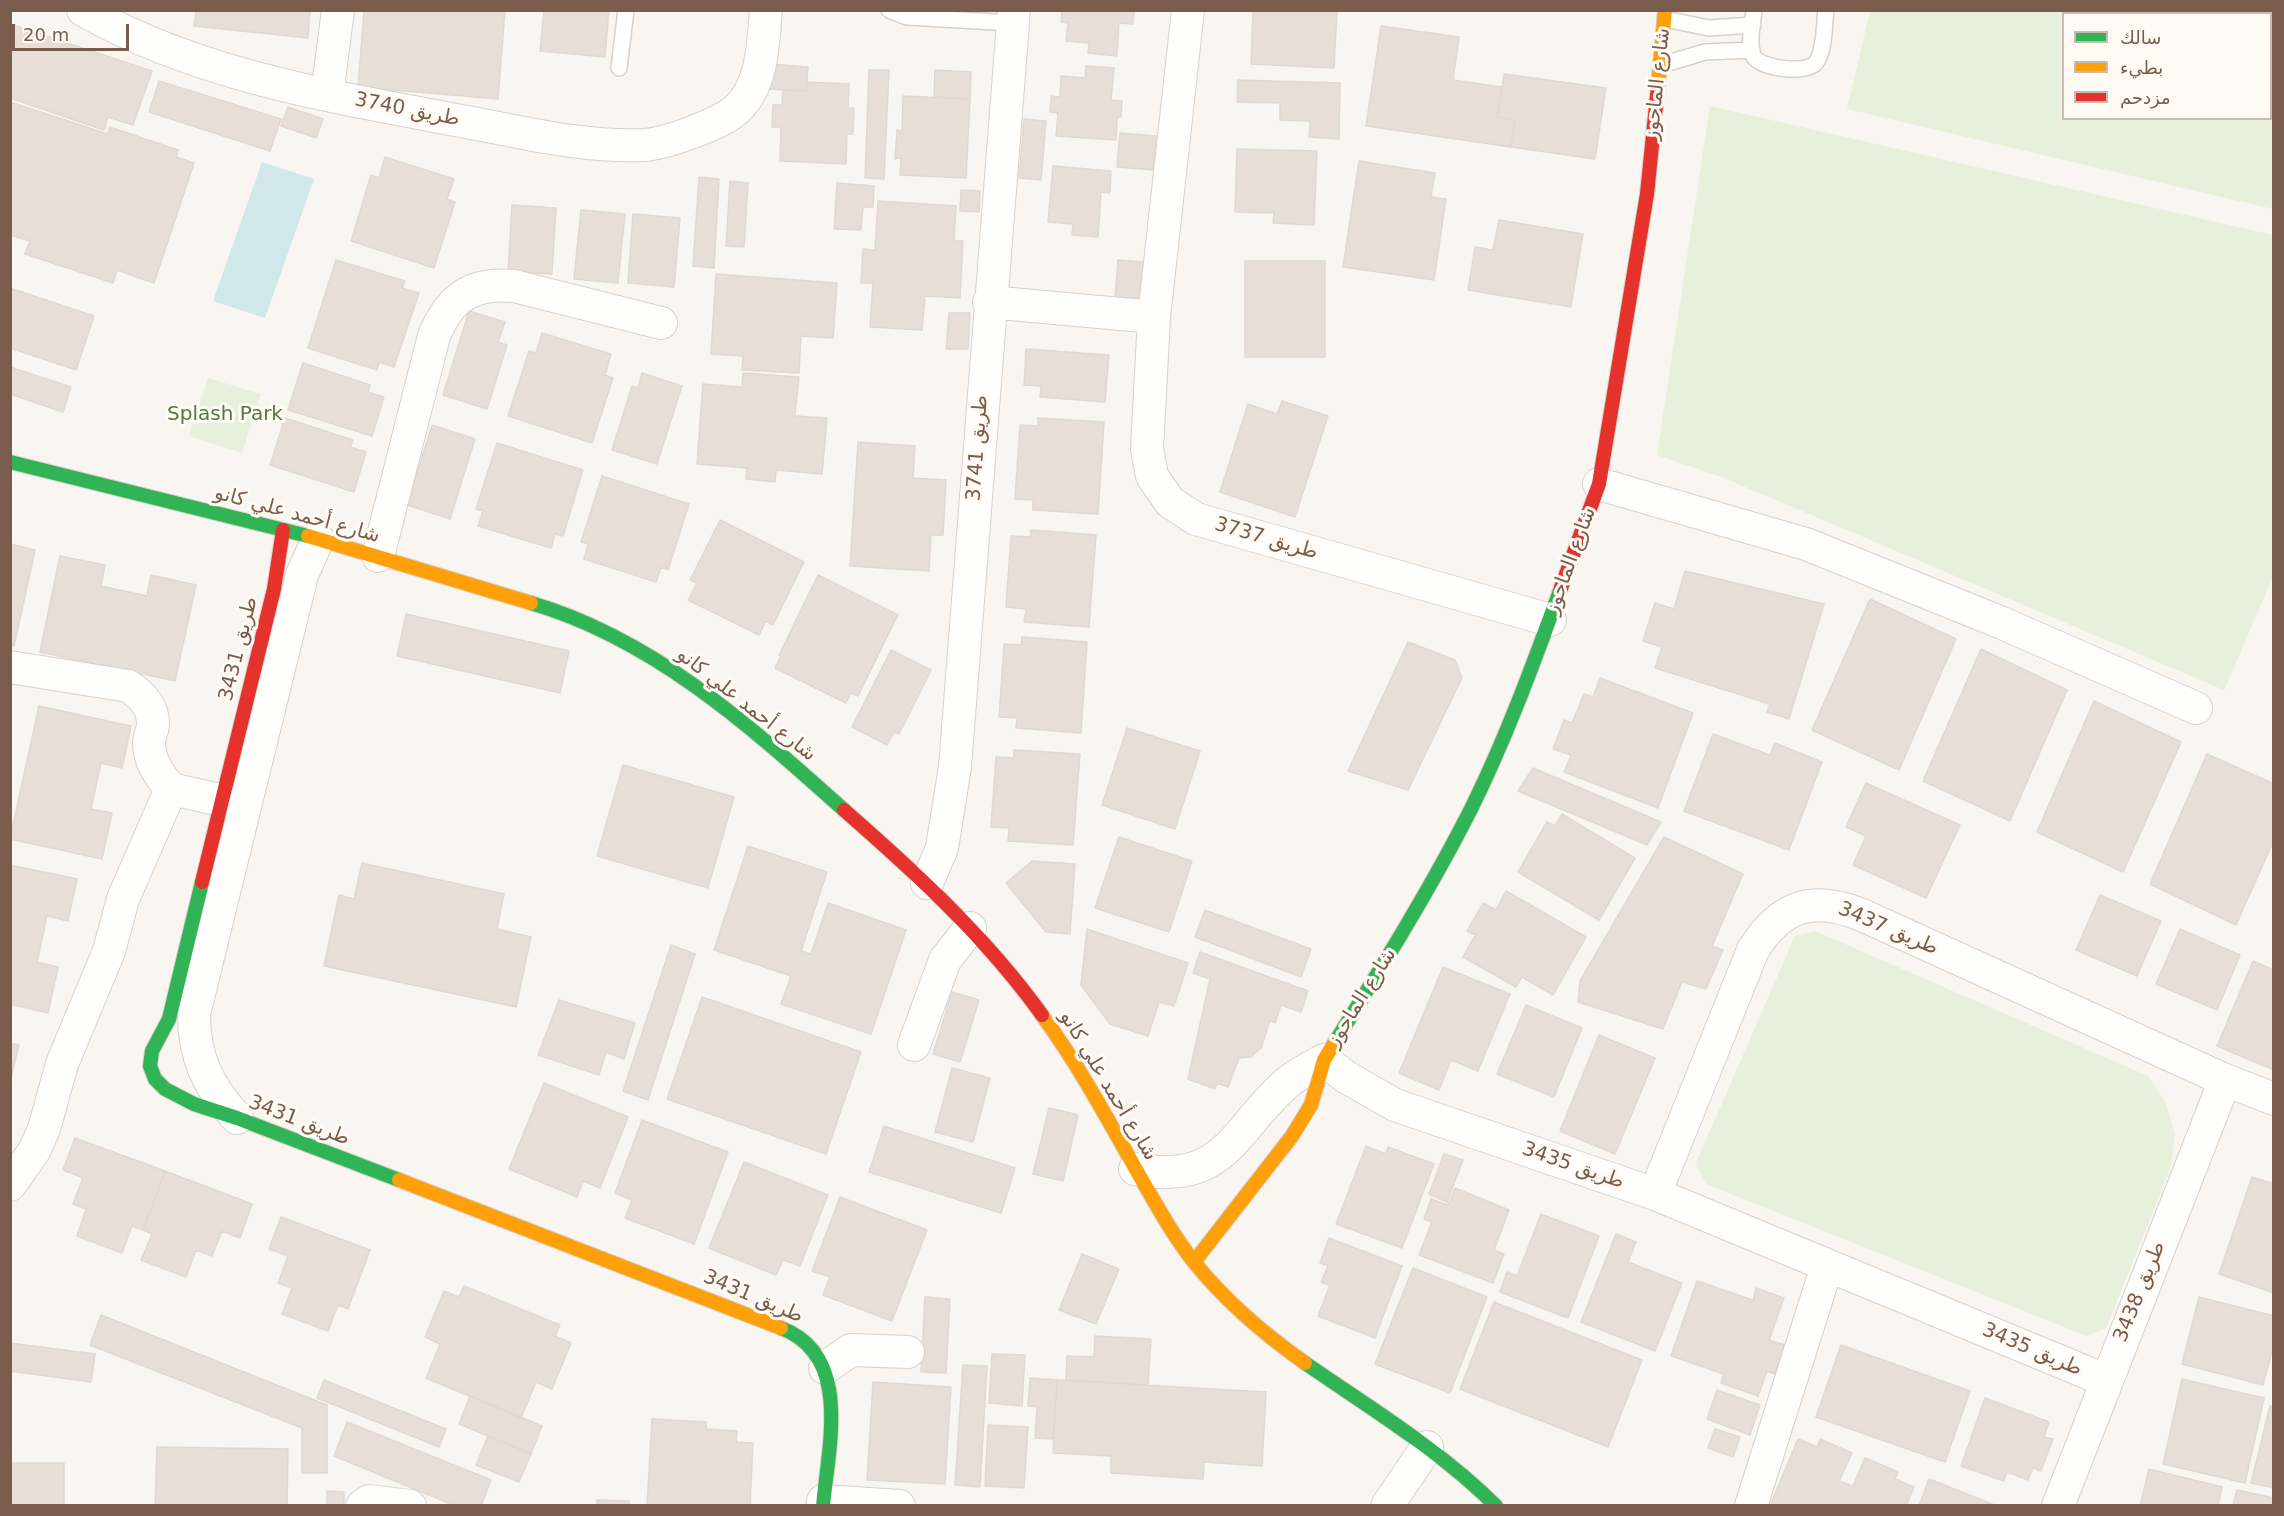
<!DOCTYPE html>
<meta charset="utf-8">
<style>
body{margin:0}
#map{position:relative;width:2284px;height:1516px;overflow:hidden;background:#f9f5f0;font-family:"DejaVu Sans",Vazirmatn,sans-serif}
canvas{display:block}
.frame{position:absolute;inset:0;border:12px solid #7a5c4d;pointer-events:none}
.legend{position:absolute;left:2062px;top:12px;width:210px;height:108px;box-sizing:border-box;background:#fffaf3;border:2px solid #cabbb1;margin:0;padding:8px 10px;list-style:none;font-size:18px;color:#7a5c4d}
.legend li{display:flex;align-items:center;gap:12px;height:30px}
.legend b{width:30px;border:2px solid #cabbb1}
.scale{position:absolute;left:12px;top:24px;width:117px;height:27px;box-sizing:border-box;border:3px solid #7a5c4d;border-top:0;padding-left:8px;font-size:18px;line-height:21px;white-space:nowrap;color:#7a5c4d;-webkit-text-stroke:4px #fffaf3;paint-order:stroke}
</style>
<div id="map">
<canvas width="2284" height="1516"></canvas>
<div class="frame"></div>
<ul class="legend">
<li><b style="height:8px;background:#30b455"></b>سالك</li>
<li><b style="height:8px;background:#ff9f0a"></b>بطيء</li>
<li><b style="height:8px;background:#e5322d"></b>مزدحم</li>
</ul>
<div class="scale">20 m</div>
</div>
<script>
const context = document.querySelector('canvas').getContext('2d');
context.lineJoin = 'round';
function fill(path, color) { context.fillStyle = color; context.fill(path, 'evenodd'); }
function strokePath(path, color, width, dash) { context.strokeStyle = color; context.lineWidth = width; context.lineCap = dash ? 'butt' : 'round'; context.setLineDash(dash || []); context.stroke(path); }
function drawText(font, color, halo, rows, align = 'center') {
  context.font = font + ' "DejaVu Sans",Vazirmatn,sans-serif'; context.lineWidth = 6; context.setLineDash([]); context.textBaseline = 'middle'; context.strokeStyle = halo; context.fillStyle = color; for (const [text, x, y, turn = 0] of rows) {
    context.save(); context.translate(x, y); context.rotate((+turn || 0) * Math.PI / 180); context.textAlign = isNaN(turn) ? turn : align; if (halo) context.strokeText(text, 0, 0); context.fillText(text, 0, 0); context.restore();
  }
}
fill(new Path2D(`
 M1870,11H2273V209L1847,109ZM2064,14H2270V118H2064Z
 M1710,106L2273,235V577L2224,690L1724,478L1657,455Z
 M208,378L261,394L242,453L189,436Z
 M1815,931L2148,1076L2166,1103L2175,1134L2171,1167L2106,1328L2087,1336L1708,1185L1695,1165L1795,936Z`), '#e7f0db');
fill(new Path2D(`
 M262,162L314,179L265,318L213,301Z`), '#d0e8ea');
const building = new Path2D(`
 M196,10H310L308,38L194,26Z
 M364,10H505L498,99L358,87Z
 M544,10H609L605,57L540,51Z
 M1062,10H1134L1133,24L1119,23L1117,56L1088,53L1089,43L1066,41L1068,23L1061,22Z
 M1253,10H1337L1334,68L1251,64Z
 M10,24L152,71L133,125L108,117L104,130L10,98Z
 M1381,26L1459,37L1453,80L1502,87L1497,117L1515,120L1511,147L1366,126Z
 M770,64L808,67L806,91L768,89Z
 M1086,66L1114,68L1111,100L1122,101L1121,117H1117L1116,140L1056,136L1058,113L1050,112L1051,96L1060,97L1061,76L1085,78Z
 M869,70H889L884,179L865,178Z
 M935,70L971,72L970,99L934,97Z
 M1504,74L1606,88L1595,159L1511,147L1515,120L1497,117Z
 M1238,80L1340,83L1339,139L1309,137L1310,121L1280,120V103L1237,102Z
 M159,81L281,119L270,151L149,112Z
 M807,82L849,84L848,108H854L853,134H847L846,164L780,161L781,127H772L773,105H782L783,90L806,91Z
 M903,96L970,99L966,178L900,175L901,158L895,159L897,130L902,131Z
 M10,102L108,134L110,127L178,150L176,157L194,163L154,283L117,270L113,283L25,254L30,241L10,235Z
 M288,107L323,119L316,138L281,126Z
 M1024,119L1046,121L1041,180L1019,178Z
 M1120,133L1156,136L1153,170L1117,167Z
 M1237,149L1317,151L1314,225L1273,223L1274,213L1235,212Z
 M385,157L454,179L447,199L455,202L434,268L351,241L371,175L379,178Z
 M1359,161L1435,173L1431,197L1446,199L1434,280L1343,267Z
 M1053,166L1111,171L1110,193L1101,192L1098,237L1072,235L1073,224L1048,222Z
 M699,177L719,179L714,268L693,266Z
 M730,181L748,183L744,247L726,246Z
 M837,183L874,186L873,207H863L861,230L834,229Z
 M961,190L980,191L979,212L960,211Z
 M878,201L956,206L954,241H963L960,298L925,296L922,330L870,327L873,283H861L863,249L875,250Z
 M512,205L556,208L552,274L508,272Z
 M581,210L625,214L618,283L574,279Z
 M633,214L680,218L674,287L628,283Z
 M1499,220L1583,234L1571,307L1468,290L1475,247L1493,250Z
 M336,260L405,281L402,288L419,293L394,367L379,362L377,370L308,348Z
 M1118,260L1143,262L1140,301L1115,299Z
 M1245,261H1325V357H1245Z
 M716,274L837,283L833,338L801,336L799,373L742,370L743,356L711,354Z
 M10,288L94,316L76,370L10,348Z
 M469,311L505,322L498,342L507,345L487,409L443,395Z
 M949,313H970L968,349H946Z
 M542,333L611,354L605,375L613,378L592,443L508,416L529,351L536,353Z
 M1026,349L1109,355L1105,402L1040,397L1041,386L1024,385Z
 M303,363L370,385L368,392L384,397L372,436L288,410Z
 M10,367L71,387L63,412L10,394Z
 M642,373L682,386L657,464L612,450L632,386L638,388Z
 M743,373L799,377L795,416L827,418L822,474L776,470L775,482L746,479L747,468L697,464L703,384L742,387Z
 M1282,401L1328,416L1295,517L1220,492L1248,404L1277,414Z
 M285,418L353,440L350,447L366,452L354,492L270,465Z
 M1038,418L1104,422L1098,514L1033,510V500L1015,499L1020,425L1038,426Z
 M432,425L475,439L450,519L407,505Z
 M858,442L915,446L913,478L946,480L943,535H931L929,571L850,566Z
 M497,443L583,470L563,536L555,534L551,548L478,526L483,511L476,509Z
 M602,476L689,504L668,570L661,567L656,582L584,559L588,544L581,542Z
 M720,520L804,562L773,625L766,621L759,635L688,600L697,583L690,580Z
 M1031,530L1096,535L1089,627L1024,622L1026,609L1006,607L1011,536L1030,537Z
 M10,544L35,550L14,646L10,645Z
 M60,556L105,565L101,586L147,596L151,575L196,585L175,681L40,652Z
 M1685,571L1824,604L1789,719L1767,712L1770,704L1655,668L1662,647L1643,641L1655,603L1674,609Z
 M818,575L898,615L858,696L851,693L846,703L775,668L781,656L779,655Z
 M1870,599L1956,639L1899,770L1812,730Z
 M406,614L569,651L560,693L397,656Z
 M1022,637L1087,642L1081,733L1016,728L1017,718L999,717L1004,644L1021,645Z
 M1408,642L1455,660L1462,678L1408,790L1348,771Z
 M1981,649L2067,690L2010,821L1923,781Z
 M891,650L931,670L899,734L894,732L887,745L852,727Z
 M1600,678L1693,713L1658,808L1564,772L1571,755L1553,749L1564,720L1572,723L1584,694L1593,697Z
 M2094,701L2181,742L2123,872L2037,832Z
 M39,706L131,726L122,768L101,763L91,809L112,813L102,859L10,839Z
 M1127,728L1200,751L1175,829L1102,805Z
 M1713,734L1770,755L1775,743L1822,762L1789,850L1684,811Z
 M1014,750L1080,754L1073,845L1008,841L1009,828L991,827L996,757L1014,758Z
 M2207,754L2274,784V840L2236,925L2150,884Z
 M623,765L734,797L708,888L597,856Z
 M1533,768L1661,822L1647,845L1518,791Z
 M1866,783L1960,825L1926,898L1853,865L1866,836L1846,827Z
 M1562,814L1635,858L1599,920L1518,872L1547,822L1555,826Z
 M1119,837L1192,861L1169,932L1095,908Z
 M1664,837L1743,874L1712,946L1723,950L1706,989L1682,982L1663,1029L1578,1002L1580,981Z
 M748,846L827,872L801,951L811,954L828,903L906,930L871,1034L781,1004L791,976L714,950Z
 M1032,861L1075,864L1070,934L1046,932L1006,883Z
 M362,863L504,894L497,929L531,937L516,1007L324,966L339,895L354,899Z
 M10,865L77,879L68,921L47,916L37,962L58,967L48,1013L10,1004Z
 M1506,891L1586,937L1553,995L1522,977L1516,987L1463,957L1475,935L1467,931L1483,903L1496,910Z
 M2100,895L2161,921L2137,976L2076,950Z
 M1205,910L1311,949L1301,977L1195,937Z
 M1087,929L1188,963L1174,1006L1159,1002L1148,1036L1110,1024L1081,985Z
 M2180,929L2240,955L2217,1010L2156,984Z
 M671,945L695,954L648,1100L623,1091Z
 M1200,952L1308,991L1301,1012L1281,1005L1275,1023L1270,1020L1261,1048L1251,1057L1239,1058L1228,1087L1217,1083L1215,1089L1188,1079L1210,979L1193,973Z
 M2253,961L2274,970V1070L2217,1046Z
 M1443,967L1510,994L1478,1071L1451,1060L1439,1090L1399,1073Z
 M952,992L979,1000L960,1062L933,1054Z
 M702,997L861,1052L826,1154L667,1099Z
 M559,1000L635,1023L624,1059L606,1052L599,1075L538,1055Z
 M1526,1005L1582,1028L1554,1097L1497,1074Z
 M1599,1035L1655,1058L1615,1154L1560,1131Z
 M10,1043L19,1045L10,1082Z
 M952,1068L990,1078L973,1142L935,1132Z
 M544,1083L628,1117L600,1188L583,1181L577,1197L509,1169Z
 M1049,1108L1078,1115L1063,1181L1033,1174Z
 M642,1120L728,1152L694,1244L625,1218L632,1200L615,1193Z
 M884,1126L1015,1168L1001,1213L869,1172Z
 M75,1138L165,1171L143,1230L132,1226L122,1253L77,1236L86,1209L73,1204L83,1178L63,1170Z
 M1366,1146L1386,1154L1388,1147L1434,1164L1402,1248L1336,1224Z
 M1444,1154L1463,1160L1447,1202L1429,1194Z
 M744,1162L828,1195L800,1266L783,1260L776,1275L709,1248Z
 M165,1171L252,1204L240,1238L222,1231L212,1256L196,1250L186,1277L141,1260L152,1234L143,1230Z
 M2252,1177L2274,1184V1293L2219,1274Z
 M1455,1188L1509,1210L1494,1250L1504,1254L1493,1283L1419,1255L1432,1222L1424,1219L1431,1199L1448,1205Z
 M840,1197L927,1230L892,1321L823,1295L830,1277L812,1271Z
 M1541,1214L1599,1236L1568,1318L1500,1292L1507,1272L1517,1276Z
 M281,1217L370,1250L348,1309L338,1305L328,1331L282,1314L292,1288L278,1283L288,1256L269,1249Z
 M1616,1234L1636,1242L1628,1262L1682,1283L1655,1351L1581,1322Z
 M1329,1238L1402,1266L1375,1338L1318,1316L1330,1285L1321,1282L1328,1266L1320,1263Z
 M1082,1254L1119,1269L1096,1324L1059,1310Z
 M1413,1268L1487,1297L1450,1393L1375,1364Z
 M1697,1281L1753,1300L1756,1288L1784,1298L1769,1340L1785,1345L1775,1374L1767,1371L1758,1396L1721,1383L1724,1374L1671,1356Z
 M464,1286L560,1325L555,1336L571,1343L552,1389L536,1382L521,1418L426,1378L440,1344L425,1337L444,1291L459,1297Z
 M925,1297L950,1299L946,1373L921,1372Z
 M2199,1297L2274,1316V1344L2263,1385L2182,1364Z
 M1494,1302L1642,1360L1608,1447L1460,1389Z
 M101,1315L327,1405V1473H302V1428L90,1345Z
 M1095,1336L1151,1339L1148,1385L1066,1380L1067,1356L1094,1357Z
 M10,1343L95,1354L91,1382L10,1371Z
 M1841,1345L1970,1391L1945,1462L1816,1417Z
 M992,1354L1025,1355L1022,1406L989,1403Z
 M963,1365L987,1366L980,1487L955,1485Z
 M1030,1378L1057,1380L1053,1439L1035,1438L1037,1407L1028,1406Z
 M2182,1379L2264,1398L2245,1483L2163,1464Z
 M324,1380L446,1429L439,1447L317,1398Z
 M1057,1380L1266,1392L1262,1466L1204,1462L1203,1479L1111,1473V1456L1053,1453Z
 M873,1382L951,1387L945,1484L867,1480Z
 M1717,1390L1760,1405L1750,1435L1707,1419Z
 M470,1396L542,1426L531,1454L459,1424Z
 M1985,1398L2049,1422L2044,1437L2053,1439L2041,1471L2033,1468L2028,1480L2007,1472L2004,1481L1961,1466Z
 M2270,1406L2274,1407V1488L2251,1483Z
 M652,1419L706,1422V1429L737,1431L736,1442L753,1443L750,1506H647Z
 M347,1422L491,1480L481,1506H456L334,1456Z
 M988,1425L1028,1427L1024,1488L985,1486Z
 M1715,1429L1740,1437L1733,1457L1708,1448Z
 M488,1436L531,1454L519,1482L476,1465Z
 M1798,1439L1817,1447L1820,1439L1852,1453L1839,1481L1853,1486L1865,1458L1898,1472L1895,1479L1914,1487L1906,1506H1770Z
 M157,1447L288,1449L287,1506H155Z
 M10,1463H64V1506H10Z
 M2149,1469L2222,1487L2218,1506H2140Z
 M1929,1479L1997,1506H1919Z
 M2237,1490L2274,1498V1506H2233Z
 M327,1491L344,1492V1506H327Z
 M597,1500L629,1501V1506H597Z`);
fill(building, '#e6ded7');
strokePath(building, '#e2d8d2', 1.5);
const lane = new Path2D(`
 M889,10L907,17L1013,23
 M1754,10C1753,23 1747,46 1754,57C1762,69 1810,75 1817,61C1825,48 1824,25 1826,10
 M1665,19L1709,28L1753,25
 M1661,65L1705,52L1752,50
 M619,68L626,10`);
const street = new Path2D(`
 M83,10C198,75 328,96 456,120C518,131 581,148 645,145C667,143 721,124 737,109C763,85 763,43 766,10
 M1188,10L1154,317L1147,449L1152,476L1170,502L1196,519L1550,620
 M327,95L338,10
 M989,302L1154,317
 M1599,484L1806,544L2002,623L2196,708
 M378,556L434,336C450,297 472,282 514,286L661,323
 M10,667L128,686C142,695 153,706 153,724C153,730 149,736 149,743C149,761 159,775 171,789L123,899L109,951L62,1064L44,1129L34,1151L10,1185
 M171,789L243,805
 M927,883L942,848L955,767L1014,10
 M914,1045L945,960L970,928
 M237,1118C208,1087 194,1057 194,1014L302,575L318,539
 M1135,1169C1226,1187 1234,1128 1288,1082C1299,1073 1311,1067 1324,1060L1346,1077L1395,1105L1655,1194L2105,1380
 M1655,1194L1753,950C1781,905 1813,895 1862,915L2225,1080L2274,1099
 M825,1368L851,1350L908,1352
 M823,1501L899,1506
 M362,1506L369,1501L410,1506
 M1387,1506L1427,1447
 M1751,1506L1827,1266
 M2058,1506L2225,1080`);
const fast = new Path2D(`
 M10,462L308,536
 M531,603C654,639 750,726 844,810
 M202,882L169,1019L152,1051L150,1066L155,1079L165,1089L194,1104L237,1118L399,1180
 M1335,1042C1383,965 1431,888 1472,807C1507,736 1534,662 1561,588
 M781,1328C853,1355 828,1448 823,1506
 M1305,1363C1370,1408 1440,1450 1496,1506`);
const slow = new Path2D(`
 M1658,86L1665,10
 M308,536L531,603
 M1042,1015C1077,1063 1105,1114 1134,1166C1153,1199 1171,1233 1194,1262C1226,1302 1264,1334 1305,1363
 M399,1180L781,1328
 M1194,1262L1292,1136L1311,1105L1324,1060L1335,1042`);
const jam = new Path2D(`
 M1561,588L1599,484L1647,194L1658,86
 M844,810C916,873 986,937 1042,1015
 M202,882L274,589L283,530`);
strokePath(lane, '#d7d1cb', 18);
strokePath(street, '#d7d1cb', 34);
strokePath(fast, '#d9d2cb', 16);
strokePath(slow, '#d9d2cb', 16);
strokePath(jam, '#d9d2cb', 16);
strokePath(lane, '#fefefd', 15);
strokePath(street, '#fefefd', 32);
strokePath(fast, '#30b455', 14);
strokePath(slow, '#ff9f0a', 14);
strokePath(jam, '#e5322d', 14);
drawText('20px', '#7a5c4d', '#fffaf3', [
 ["شارع الماحوز",1658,84,-84],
 ["طريق 3740",407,110,11],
 ["طريق 3741",978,448,-86],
 ["شارع أحمد علي كانو",297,515,15],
 ["طريق 3737",1266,539,16],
 ["شارع الماحوز",1571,561,-70],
 ["طريق 3431",239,649,-76],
 ["شارع أحمد علي كانو",746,705,38],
 ["طريق 3437",1888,929,23],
 ["شارع الماحوز",1362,998,-58],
 ["شارع أحمد علي كانو",1108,1086,59],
 ["طريق 3431",299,1121,21],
 ["طريق 3435",1573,1166,19],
 ["طريق 3438",2140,1292,-68],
 ["طريق 3431",753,1297,23],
 ["طريق 3435",2032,1350,23]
]);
drawText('20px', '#537a41', '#fffaf3', [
 ["Splash Park",225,415]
]);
</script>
